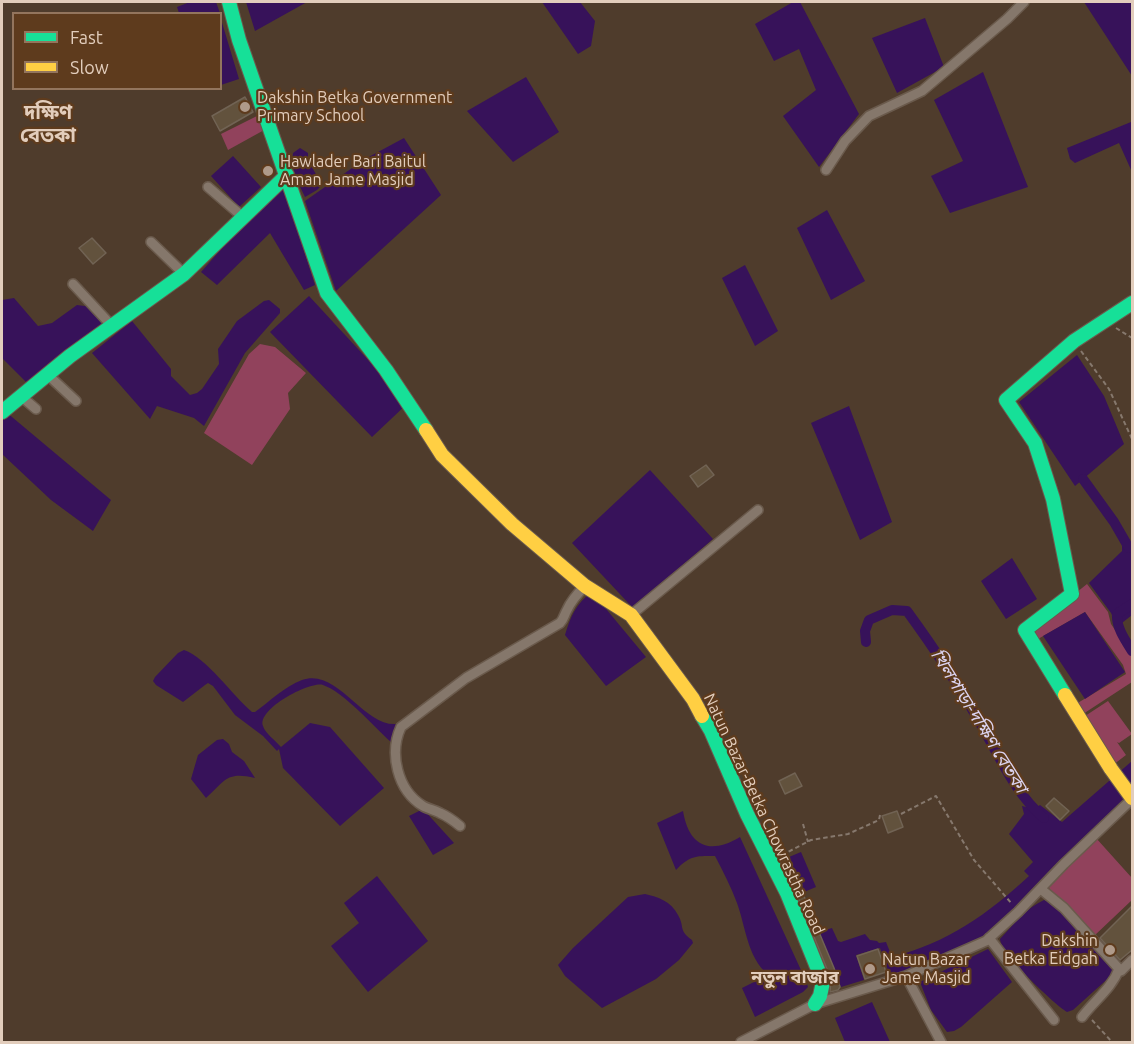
<!DOCTYPE html>
<meta charset="utf-8">
<style>
body{margin:0}
#map{position:relative;width:1134px;height:1044px;overflow:hidden;background:#4f3c2c;font-family:Ubuntu,sans-serif}
canvas{display:block}
.frame{position:absolute;inset:0;border:3px solid #e2cdbc;pointer-events:none}
.legend{position:absolute;left:12px;top:12px;width:210px;height:78px;box-sizing:border-box;background:#5e3b1d;border:2px solid #93755d;margin:0;padding:8px 10px;list-style:none;font-size:18px;color:#e2cdbc}
.legend li{display:flex;align-items:center;gap:12px;height:30px}
.legend b{width:30px;border:2px solid #93755d}
</style>
<div id="map">
<canvas width="1134" height="1044"></canvas>
<div class="frame"></div>
<ul class="legend">
<li><b style="height:8px;background:#16e098"></b>Fast</li>
<li><b style="height:8px;background:#ffcf43"></b>Slow</li>
</ul>
</div>
<script>
const context = document.querySelector('canvas').getContext('2d');
context.lineJoin = 'round';
function fill(path, color) { context.fillStyle = color; context.fill(path, 'evenodd'); }
function strokePath(path, color, width, dash) { context.strokeStyle = color; context.lineWidth = width; context.lineCap = dash ? 'butt' : 'round'; context.setLineDash(dash || []); context.stroke(path); }
function drawText(font, color, halo, rows, align = 'center') {
  context.font = font + ' Ubuntu,"Noto Sans Bengali",sans-serif'; context.lineWidth = 4.5; context.setLineDash([]); context.textBaseline = 'middle'; context.strokeStyle = halo; context.fillStyle = color; for (const [text, x, y, turn = 0] of rows) {
    context.save(); context.translate(x, y); context.rotate((+turn || 0) * Math.PI / 180); context.textAlign = isNaN(turn) ? turn : align; if (halo) context.strokeText(text, 0, 0); context.fillText(text, 0, 0); context.restore();
  }
}
fill(new Path2D(`
 M259,115L266,129L228,150L221,134Z
 M260,344L275,347L306,373L288,393L290,409L252,465L204,433L249,354Z
 M1087,584L1108,612L1111,624L1132,655V682L1083,714L1076,704L1126,674L1123,665L1085,612L1038,639L1031,629Z
 M1108,701L1132,734L1119,743L1117,742L1126,755L1113,765L1082,718Z
 M1096,838L1132,878V900L1094,936L1047,886Z`), '#91425c');
fill(new Path2D(`
 M190,2H216L220,13H179L177,7Z
 M246,2H307L255,31Z
 M542,2H580L595,21L591,46L578,54Z
 M793,2H800L859,114L819,167L783,116L816,90L799,49L774,61L755,24Z
 M1084,2H1132V76Z
 M220,16L239,79L221,85H220Z
 M925,18L944,67L897,93L872,38Z
 M983,72L1028,187L950,213L931,176L963,161L934,100Z
 M526,77L559,132L513,162L467,111Z
 M1131,122L1132,127V172L1119,143L1075,163L1070,159L1067,148Z
 M404,138L441,195L336,291L305,201L365,159Z
 M300,148L308,153V160L322,185L317,190L305,197C298,182 291,170 293,153Z
 M233,156L261,187L239,207L211,176Z
 M284,187L315,285L304,290L270,233L217,285L201,272L240,228Z
 M827,210L865,281L831,300L797,228Z
 M745,265L778,331L755,346L722,278Z
 M309,296L408,403L372,437L270,332Z
 M14,298L38,326L52,323L77,305L92,307L104,324L28,384L2,358V300Z
 M269,300L280,309V313L245,353L204,426L194,418L157,406L150,419L92,353L132,321L171,369V376L190,395L197,393L202,389L219,364L218,349L237,321L264,301Z
 M1077,355L1104,396L1124,444L1075,486L1019,402Z
 M849,406L892,522L860,540L811,423Z
 M6,412L111,500L93,531L51,500L2,454V416Z
 M650,470L713,539L633,608L572,543Z
 M1125,536L1132,548V615L1122,623V631L1120,632L1111,613L1089,583L1122,551V538Z
 M1012,558L1037,599L1006,619L981,581Z
 M592,592L646,657L606,686L565,635C570,618 576,603 592,592Z
 M1085,612L1125,672L1085,699L1043,636Z
 M184,650C207,658 232,695 252,712H255C269,702 285,686 302,680C337,667 363,726 396,724L391,742C374,727 344,692 323,685C310,681 257,709 263,726C265,733 276,741 281,747L310,723L330,727L384,788L340,826L283,768L279,749L277,751L263,736L235,715L213,686L208,683L205,685L183,702L156,685L153,681L155,677L178,653Z
 M223,739L229,744L232,752L244,761L255,778C226,771 225,781 206,798L191,779L198,755L217,740Z
 M1132,761V795L1105,818L1086,841L996,928C969,947 922,969 890,976L880,948L856,955L864,980L841,987L819,932L832,928L838,941L841,942L865,934L870,940L877,941L879,943L886,942L892,957C947,943 988,914 1029,876L1024,871L1033,862L1009,834L1024,814L1022,806L1034,809L1040,805L1062,822Z
 M423,809L454,843L433,855L409,816Z
 M683,811C689,847 710,855 740,837L806,981L808,987L803,992L755,1017L742,988L768,975C747,956 746,928 737,903C731,887 723,871 715,856C697,856 690,855 676,870L657,823Z
 M801,852L816,887L804,892L789,857Z
 M377,876L428,941L368,992L331,946L359,923L344,903Z
 M645,894C658,897 671,901 678,915C685,927 678,930 692,940L693,943L679,960L656,979L602,1008L565,976L558,965L573,948L628,897Z
 M1044,900C1066,908 1097,948 1113,967L1114,973L1073,1010L1067,1012C1053,1003 1001,954 1000,939C1013,925 1026,908 1044,900Z
 M988,949L1012,982L961,1027L954,1031L947,1032L931,1010L920,982Z
 M872,1002L890,1042H845L835,1018Z`), '#37125a');
strokePath(new Path2D(`
 M1083,479L1114,522L1129,548
 M1132,604L1117,614C1116,627 1125,640 1132,651
 M866,642L865,631L869,620L892,610L907,611C934,648 958,684 980,723C1000,757 1014,792 1044,818`), '#37125a', 10);
const building = new Path2D(`
 M245,97L253,112L220,131L212,116Z
 M92,238L106,253L93,264L79,248Z
 M706,465L714,475L698,487L690,476Z
 M795,773L802,786L785,794L779,781Z
 M1054,798L1069,811L1060,820L1046,806Z
 M897,811L903,827L888,833L882,816Z
 M788,858L834,968L840,987L838,990L830,992L831,979L795,890L781,861Z
 M1132,906V950L1120,960L1100,938Z
 M878,949L886,972L865,979L857,956Z`);
fill(building, '#62523d');
strokePath(building, '#716354', 1.5);
const street = new Path2D(`
 M826,170L845,141L869,116L922,91L1007,19L1024,2
 M208,187L243,217
 M151,242L184,274
 M73,284L112,326
 M48,375L76,401
 M22,397L36,409
 M631,615L758,510
 M460,826C454,821 447,816 440,813C435,810 428,809 423,806C397,790 389,753 401,727L466,678L560,623C564,619 564,615 567,610C571,601 578,593 585,586
 M1042,890L1064,908L1121,971L1132,960
 M989,938L1054,1020
 M906,976L941,1042
 M1082,1017C1095,1000 1112,988 1119,969
 M741,1042L815,1004L906,976L986,941L1018,912L1064,864L1132,799`);
const fast = new Path2D(`
 M229,2L239,40L327,293L386,370L426,430
 M2,412L70,356L184,274L287,175
 M1065,695L1025,630L1072,594L1053,499L1035,443L1006,400L1074,341L1132,303
 M702,716L711,731L747,814L787,893L823,982L820,996L815,1004`);
const slow = new Path2D(`
 M426,430L442,455L512,524L585,586L631,615L693,699L702,716
 M1065,695L1111,769L1132,798`);
strokePath(street, '#6a5a4c', 12);
strokePath(fast, '#6a5a4c', 16);
strokePath(slow, '#6a5a4c', 16);
strokePath(new Path2D(`
 M1116,328L1132,338
 M1081,351L1109,389L1132,439
 M901,814L936,796L974,860L1012,904
 M803,824L808,842
 M782,855L811,840L848,834L879,820L880,815
 M1092,1020L1112,1042`), '#86786d', 2, [4.5, 3]);
strokePath(street, '#85776b', 9);
strokePath(fast, '#16e098', 14);
strokePath(slow, '#ffcf43', 14);
for (const [x, y, r, color] of [
 [245,107,6,"#af9a8a"],
 [268,171,6,"#af9a8a"],
 [1110,950,6,"#af9a8a"],
 [870,969,6,"#af9a8a"]
]) { const dot = new Path2D(); dot.arc(x, y, r, 0, 2 * Math.PI); context.fillStyle = color; context.fill(dot); strokePath(dot, '#5e3b1d', 2); }
drawText('16px', '#e2cdbc', '#5e3b1d', [
 ["Dakshin Betka Government",257,98],
 ["Primary School",257,116],
 ["Hawlader Bari Baitul",280,162],
 ["Aman Jame Masjid",280,180],
 ["Dakshin",1098,941,"right"],
 ["Betka Eidgah",1098,959,"right"],
 ["Natun Bazar",882,960],
 ["Jame Masjid",882,978]
], 'left');
drawText('16px', '#e2cdbc', '#5e3b1d', [
 ["Natun Bazar-Betka Chowrastha Road",764,814,65]
]);
drawText('italic 18px', '#dbd3ef', '#5e3b1d', [
 ["খিলপাড়া-দক্ষিণ বেতকা",979,721,58]
]);
drawText('bold 18px', '#e2cdbc', '#5e3b1d', [
 ["নতুন বাজার",795,977]
]);
drawText('bold 20px', '#e2cdbc', '#5e3b1d', [
 ["দক্ষিণ",48,112],
 ["বেতকা",48,135]
]);
</script>
